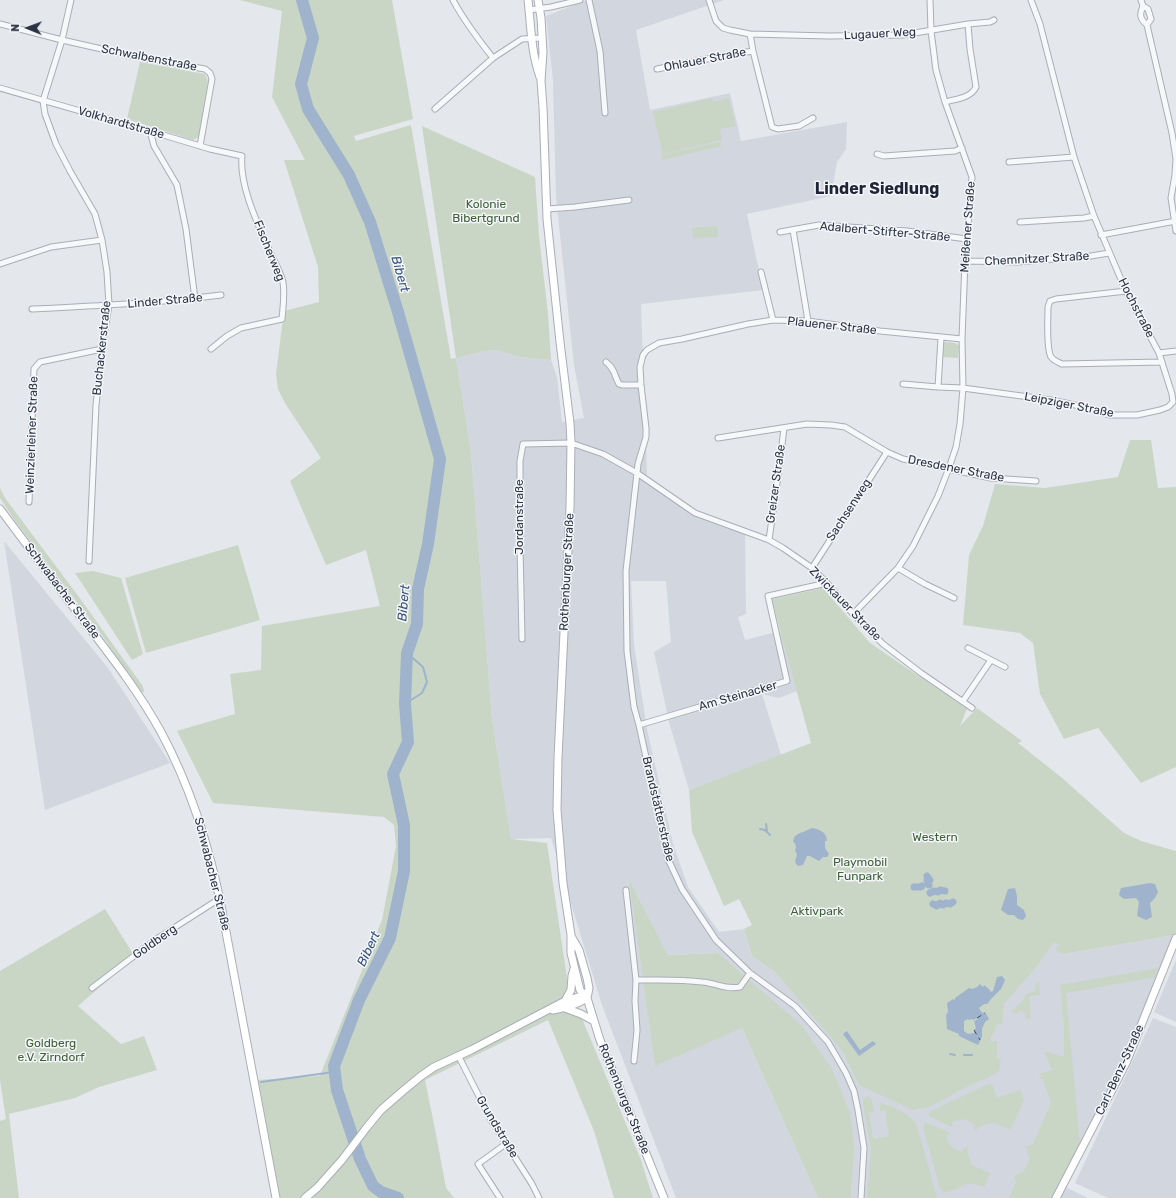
<!DOCTYPE html>
<meta charset="utf-8">
<style>
body{margin:0}
#map{position:relative;width:1176px;height:1198px;overflow:hidden;background:#e4e7ec;font-family:Rubik,sans-serif}
canvas{display:block}
.north{position:absolute;left:8px;top:8px;width:40px;height:40px;-webkit-text-stroke:3px #f4f6f9;paint-order:stroke;rotate:271deg;font-size:11px;font-weight:700;line-height:16px;text-align:center;color:#2b3445}
.north::after{content:'';display:block;margin:auto;width:14px;height:18px;background:#2b3445;clip-path:polygon(50% 0,100% 100%,50% 72%,0 100%)}
</style>
<div id="map">
<canvas width="1176" height="1198"></canvas>
<div class="north">N</div>
</div>
<script>
const context = document.querySelector('canvas').getContext('2d');
context.lineJoin = 'round';
function fill(path, color) { context.fillStyle = color; context.fill(path, 'evenodd'); }
function strokePath(path, color, width, dash) { context.strokeStyle = color; context.lineWidth = width; context.lineCap = dash ? 'butt' : 'round'; context.setLineDash(dash || []); context.stroke(path); }
function drawText(font, color, halo, rows, align = 'center') {
  context.font = font + ' Rubik,sans-serif'; context.lineWidth = 3; context.setLineDash([]); context.textBaseline = 'middle'; context.strokeStyle = halo; context.fillStyle = color; for (const [text, x, y, turn = 0] of rows) {
    context.save(); context.translate(x, y); context.rotate((+turn || 0) * Math.PI / 180); context.textAlign = isNaN(turn) ? turn : align; if (halo) context.strokeText(text, 0, 0); context.fillText(text, 0, 0); context.restore();
  }
}
fill(new Path2D(`
 M587,0H724L636,30L650,110L730,93L741,141L847,122L846,149L837,162L831,196L747,214L763,290L641,304L647,476L689,507L745,532L746,614L738,617L745,640L780,631L797,691L779,698L762,694L781,755L689,790L669,722L654,652L671,642L666,581H631L634,645L647,729L673,844L688,887L719,932L744,929L752,956L774,971L842,1051L859,1085L919,1110L932,1105L964,1088L993,1075L1001,1059H997V1042L990,1041L998,1024L1002,1023L1003,1004L1035,969L1054,941L1060,943L1063,954L1175,935L1123,1061L1061,1185L1088,1198H851L852,1181L718,953L668,955L630,881L655,1065L742,1028L818,1198H676L602,1005L551,838L511,839L492,719L471,452L456,358L484,351L496,350L520,357L551,360L557,377L562,422L584,418L574,365L556,198L553,80L546,16Z
 M4,541L108,668L170,763L45,810Z
 M1176,960V1022L1154,1012Z
 M1153,1018L1176,1027V1198H1108L1075,1183Z`), '#d2d6de');
fill(new Path2D(`
 M240,0H392L413,119L354,136L356,141L411,125L451,359L456,358L422,126L535,177L539,236L548,314L551,360L520,357L496,350L484,351L456,358L471,452L492,719L511,839L547,843L568,985L641,1160L653,1198H614L594,1131L548,1020L425,1080L435,1129L446,1188L454,1198H277L258,1080L320,1076L382,920L396,846L394,825L384,817L213,803L177,731L235,714L230,674L261,670L262,626L380,606L366,550L326,565L290,481L321,458L285,403L278,389L276,374L284,311L319,302L318,267L284,160H305L272,97L282,11Z
 M140,62L205,74L208,82L199,137L193,140L127,119Z
 M712,98L713,102L729,98L736,126L720,129L722,140L663,154L653,112Z
 M720,142L721,146L662,160L661,155Z
 M717,226L718,237L693,238L692,228Z
 M944,342L955,343L959,346L958,358L943,357Z
 M1130,440H1151L1158,488L1176,487V767L1141,783L1098,728L1064,739L1040,694L1033,643L1020,633L963,625L969,555L983,526L995,484L1045,488L1118,477Z
 M0,488L5,498L79,597L142,685L144,690V692H141L99,631L16,522L0,498Z
 M238,545L260,620L146,653L125,578Z
 M93,571L121,578L143,654L132,660L75,573Z
 M823,588L870,643L967,709L960,726L977,708L1022,741L1018,743L1061,777L1124,833L1141,841L1176,851V932L1175,935L1063,954L1055,950L1059,944L1054,942L1035,969L1004,1004L1002,1024H998L990,1041H997V1059H1001L999,1071C989,1079 976,1082 965,1088C949,1095 931,1110 913,1110L859,1085L842,1051L774,971L752,956L744,929L752,925L739,899L724,906L692,832L689,790L811,743L780,631L772,599Z
 M629,879L668,955L718,953L802,1026L832,1069L850,1113L854,1146L851,1198H818L742,1028L655,1066Z
 M105,909L135,957L78,1006L121,1044L144,1036L157,1070L99,1087L75,1098L9,1114L19,1198H0V1121L6,1119L0,1080V971Z
 M1158,968L1155,977L1066,993L1080,1143L1052,1198H1009L1016,1182L1014,1176L1024,1171L1030,1158L1026,1147L1033,1144L1051,1103L1043,1079H1041L1039,1074L1052,1070L1044,1051L1064,1057V1026L1060,985Z
 M1039,981L1040,995L1029,996L1031,1018L1028,1019L1025,1018L1026,1013L1019,1010L1017,1014L1012,1012V1009H1015L1020,1003L1023,1001C1025,994 1029,993 1035,991L1036,985Z
 M988,1084H992L997,1098L1020,1090L1024,1101L1010,1130L992,1122L978,1127L976,1131L973,1128L975,1124L963,1119L952,1122L953,1127H952L929,1116V1112Z
 M867,1097H869L872,1100L874,1112L869,1113L873,1139L889,1136L885,1110L880,1111V1105L881,1103C894,1107 910,1113 917,1126L937,1198H867L871,1148L863,1103V1099Z
 M925,1123H927L950,1133V1134L946,1136L950,1146L962,1152L964,1148L969,1146L967,1151L972,1165L990,1173L984,1187L970,1183L945,1193L940,1188L923,1127Z`), '#c9d6c5');
fill(new Path2D(`
 M813,828C821,830 827,833 827,841H825V848L829,854L827,857H823L819,861L810,856H807L803,865L798,866L796,864L795,861L797,855L795,850L796,848L795,843L793,842C794,835 797,834 803,832C807,830 809,829 813,828Z
 M1150,883L1155,884L1158,892L1155,898L1150,903L1152,917L1146,920L1137,916L1139,902L1136,898L1124,899L1119,895L1121,888Z
 M1015,888L1017,896V905L1024,910L1026,916L1023,920L1018,919L1014,915H1008L1001,910L1008,889Z
 M1002,976L1005,980L1001,989L991,999L987,1004H984L979,1008L982,1013L985,1012L989,1019L985,1022L982,1029V1037L978,1045L959,1036V1034L947,1029L946,1015L948,1012L947,1003L953,999L955,1000V998L969,988L972,989L977,987L980,984L983,987L984,985L989,989L991,992L993,991L997,977ZM977,1018L978,1019L974,1021L976,1028L974,1030V1033L968,1034L964,1031V1021L968,1019L969,1020L972,1019L973,1020Z
 M847,1031L860,1050L873,1041L876,1044L859,1056L843,1034Z`), '#9fb4cc');
strokePath(new Path2D(`
 M405,704L422,693L427,682L423,667L407,653
 M766,824L767,831
 M760,829L765,830L770,835
 M950,1054L955,1055
 M964,1055H972
 M261,1082L334,1072`), '#9fb4cc', 2);
strokePath(new Path2D(`
 M927,876L930,880H927L929,885
 M914,887H920L922,886
 M930,893L934,891L938,892L940,890L945,891
 M933,904L937,906L940,903L943,905L946,903L950,904L953,902`), '#9fb4cc', 7);
strokePath(new Path2D(`
 M302,0L313,38L301,84L308,109L349,175L370,222L398,312L440,459L428,544L418,589L417,624L407,653L405,704L408,742L393,774L404,825V871L390,938L359,1000L334,1066L337,1090L360,1159L373,1186L381,1192L398,1198`), '#9fb4cc', 12);
strokePath(new Path2D(`
 M977,1018L985,1013
 M974,1030L980,1040`), '#34527a', 1, [5, 4]);
const street = new Path2D(`
 M71,0L62,40L43,101L45,114L56,144L70,171L95,214L102,240L107,272L109,305L102,349L96,405L89,561
 M453,0C464,21 478,39 493,58
 M589,0L600,51L605,113
 M709,0L716,21L723,28L730,30L750,34L829,36L903,35L968,24L990,22L994,20
 M1141,0L1143,6L1148,9L1151,19L1147,25L1172,133L1176,159L1175,175L1171,198L1176,231
 M1143,6C1139,15 1140,19 1147,25
 M529,10L551,7L580,0
 M0,24L62,40L137,57L205,69L210,73L212,79L200,146
 M750,34L753,51L772,127L778,129L799,126L813,118
 M657,69L717,57L753,51
 M0,88L150,131L210,149L242,156C239,187 259,226 271,254C275,263 281,273 283,282C285,295 283,307 282,319L241,328L227,336L211,349
 M945,102C956,99 971,98 976,87L970,49L968,24
 M435,109L493,58L522,39L542,38
 M150,131L154,146L177,185L186,229L195,299
 M877,154L884,156L955,151L962,148
 M1009,162L1074,157
 M547,209L575,207L629,200
 M1020,222L1084,218L1094,216
 M793,230L808,321
 M780,232L819,225L907,231L967,239
 M1101,235L1176,221
 M965,261L1017,262L1091,256L1109,253
 M0,264L51,247L102,240
 M761,272L773,320
 M1126,291L1056,299L1050,301L1048,307C1048,319 1046,348 1051,357C1054,361 1058,362 1062,364L1162,362
 M32,309C95,306 158,303 221,295
 M941,338L938,387L963,388L1051,400L1075,405L1109,415H1137L1160,410L1168,407L1173,402L1172,394L1159,353L1126,291L1094,216L1074,157L1040,24L1031,0
 M1159,353L1176,351
 M606,362C615,369 614,375 619,384L622,385H641
 M903,384L938,387
 M718,438L807,424L831,425L845,427L887,452L903,459L991,478L1036,481
 M29,502L34,369L40,362L102,349
 M769,540L780,462L784,428
 M812,568L887,452
 M898,568L925,584L954,598
 M853,614L898,568L913,546L938,496L949,468L956,447L960,424L963,388L962,339L965,261L972,177L945,102L936,70L931,31L930,0
 M522,639L520,546V461L523,444L571,443L603,454L637,473L695,513L769,540L783,548L812,568L827,583L853,614L883,644L921,673L972,708
 M968,648L1005,667
 M963,701L991,660
 M639,725L787,681L768,596L827,583
 M626,890L636,980
 M92,988L155,940L216,901L220,900
 M458,1055L491,1120L532,1184L539,1198
 M634,1061L637,1030L635,1001L636,980C658,980 680,979 702,982C716,983 725,990 740,987L750,973
 M500,1198L478,1164L507,1143
 M861,1198L864,1148L858,1110L854,1091L846,1073L828,1042L795,1006L750,973L716,940L682,889L668,859L639,725L634,707L627,651L626,571L638,464L646,437V428L641,385L640,367L643,355L647,350L659,343L682,339L748,324L773,320L808,321L880,331L962,339`);
const secondary = new Path2D(`
 M528,0C531,26 531,52 540,77
 M538,0L541,18L543,52L541,81L543,107L547,219L560,342L570,423L571,443L570,507L558,758L557,810L563,883L571,935V953L580,990L587,998L600,1040L664,1198
 M0,509C29,548 58,586 87,625C114,660 140,694 161,732C190,786 207,840 220,900L276,1198
 M571,936L579,950L587,978L589,988L587,998
 M565,1001L571,990L572,976L574,969
 M565,1008L581,1014L594,1021
 M553,1010C565,1008 576,1005 587,998
 M305,1198L317,1188L342,1160L367,1127L381,1110L404,1090L421,1076L434,1067L471,1050L565,1001L578,997L587,998
 M1056,1198L1126,1063L1176,938`);
strokePath(street, '#a9aeb7', 7);
strokePath(secondary, '#a9aeb7', 9);
strokePath(street, '#f7f8fa', 5);
strokePath(secondary, '#fff', 7);
drawText('12px', '#2b3445', '#f4f6f9', [
 ["Lugauer Weg",880,34,-3],
 ["Schwalbenstraße",149,58,11],
 ["Ohlauer Straße",705,60,-11],
 ["Volkhardtstraße",121,123,16],
 ["Meißener Straße",968,227,-86],
 ["Adalbert-Stifter-Straße",885,232,5],
 ["Fischerweg",269,251,68],
 ["Chemnitzer Straße",1037,259,-3],
 ["Linder Straße",165,301,-5],
 ["Hochstraße",1136,308,63],
 ["Plauener Straße",832,326,6],
 ["Buchackerstraße",102,348,-84],
 ["Leipziger Straße",1069,405,11],
 ["Weinzierleiner Straße",32,435,-88],
 ["Dresdener Straße",956,469,11],
 ["Greizer Straße",776,484,-82],
 ["Sachsenweg",849,510,-57],
 ["Jordanstraße",520,517,-90],
 ["Rothenburger Straße",567,572,-87],
 ["Schwabacher Straße",62,591,53],
 ["Zwickauer Straße",845,604,46],
 ["Am Steinacker",738,696,-16],
 ["Brandstätterstraße",658,809,77],
 ["Schwabacher Straße",212,874,76],
 ["Goldberg",155,942,-35],
 ["Carl-Benz-Straße",1120,1070,-65],
 ["Rothenburger Straße",624,1099,68],
 ["Grundstraße",497,1127,59]
]);
drawText('12px', '#3f6138', '#f4f6f9', [
 ["Kolonie",486,205],
 ["Bibertgrund",486,219],
 ["Western",935,838],
 ["Playmobil",860,863],
 ["Funpark",860,877],
 ["Aktivpark",817,912],
 ["Goldberg",51,1044],
 ["e.V. Zirndorf",51,1058]
]);
drawText('italic 13px', '#34527a', '#f4f6f9', [
 ["Bibert",400,274,74],
 ["Bibert",404,603,-85],
 ["Bibert",369,949,-65]
]);
drawText('bold 16px', '#1d2536', '#f4f6f9', [
 ["Linder Siedlung",877,189]
]);
</script>
